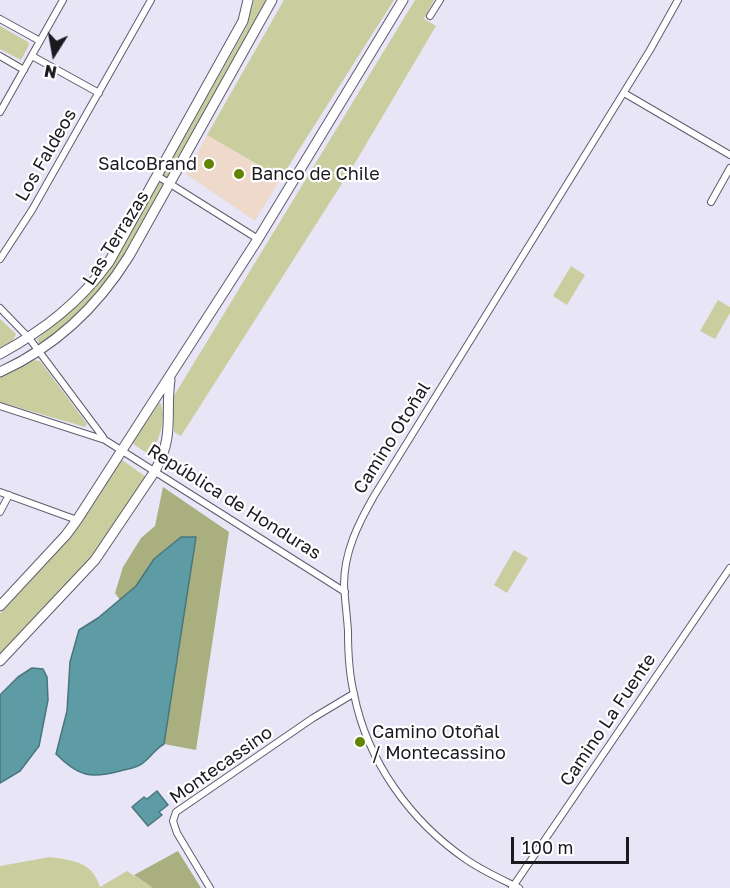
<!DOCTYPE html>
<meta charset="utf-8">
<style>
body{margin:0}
#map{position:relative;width:730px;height:888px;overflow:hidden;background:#e8e5f7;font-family:"Golos Text",sans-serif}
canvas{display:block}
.north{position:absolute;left:24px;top:24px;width:60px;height:60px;-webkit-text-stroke:4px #fff;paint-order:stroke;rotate:191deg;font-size:16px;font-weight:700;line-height:24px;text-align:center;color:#1a1920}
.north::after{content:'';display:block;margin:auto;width:21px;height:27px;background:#1a1920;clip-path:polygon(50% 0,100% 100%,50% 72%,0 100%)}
.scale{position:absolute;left:511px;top:837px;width:118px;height:27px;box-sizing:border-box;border:3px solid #1a1920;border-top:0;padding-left:8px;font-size:18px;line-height:21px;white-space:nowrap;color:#1a1920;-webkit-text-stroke:4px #fff;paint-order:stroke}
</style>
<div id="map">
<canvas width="730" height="888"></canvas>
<div class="north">N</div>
<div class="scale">100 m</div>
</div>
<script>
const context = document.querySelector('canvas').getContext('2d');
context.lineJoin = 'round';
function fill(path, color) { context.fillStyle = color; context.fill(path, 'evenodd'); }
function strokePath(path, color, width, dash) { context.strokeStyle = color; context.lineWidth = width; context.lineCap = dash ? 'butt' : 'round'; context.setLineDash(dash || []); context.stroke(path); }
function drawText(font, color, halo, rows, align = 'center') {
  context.font = font + ' "Golos Text",sans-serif'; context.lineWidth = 4.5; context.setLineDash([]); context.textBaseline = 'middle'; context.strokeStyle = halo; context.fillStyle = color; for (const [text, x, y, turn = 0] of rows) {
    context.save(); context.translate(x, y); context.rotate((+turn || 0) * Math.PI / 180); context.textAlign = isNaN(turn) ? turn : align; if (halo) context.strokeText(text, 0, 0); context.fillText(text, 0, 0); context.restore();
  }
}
fill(new Path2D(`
 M207,135L281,178L255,221L186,174Z`), '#eed9cb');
fill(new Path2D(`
 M254,0H268L125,254L89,304L57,332L39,344L37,339L84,300L121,250L247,26Z
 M284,0H394L281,178L207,135Z
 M415,0H434L424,19L436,26L355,163L181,436L174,432L172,399Z
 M0,26L28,42L29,45L21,60L0,49Z
 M571,266L585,275L567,305L553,296Z
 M718,300L730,307V313L715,339L700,331Z
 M0,319L16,334L12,342L0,349Z
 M31,360L40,361L87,424L85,427L0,402V375Z
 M160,402C168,418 158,441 151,456L132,443Z
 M122,460L146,477L89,562L0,654V614L67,541Z
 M514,550L528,558L507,593L494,585Z
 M50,857C74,861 92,861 100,887L127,871L153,888H0V866Z`), '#cace9f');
fill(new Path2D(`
 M163,487L229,532L196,750L164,744L195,537H181L154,559L136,586L120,600L115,593L123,567L141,538L155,526Z
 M178,851L201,888H153L134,875Z`), '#aaaf7f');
const water = new Path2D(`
 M181,537H196L164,744C155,749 151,757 143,763C138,768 127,769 120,771C90,779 78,776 56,754L67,711L70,662L79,630L98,618L136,586L154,559Z
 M32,668L43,669L47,677L48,700L39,746L20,771L0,783V695L18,677Z
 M157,791L168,805L159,812L162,815L148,826L132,807L144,797L147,799Z`);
fill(water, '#5d9ca4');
strokePath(water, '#49757c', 1.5);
const street = new Path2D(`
 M430,16L440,0
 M0,19L40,41
 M0,56L24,70
 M32,56L99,93
 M624,93L730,155
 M0,112L63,0
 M156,175L258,239
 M711,202L730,168
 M0,259L32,210L151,0
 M0,308L29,338L103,437
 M0,406L105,440L345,592
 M0,492L77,520
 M0,512L9,495
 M210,888L177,833L173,821L176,812L313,718L353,694
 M512,888L730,568
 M519,888C501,879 483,871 467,860C411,822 367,761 354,694C349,674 348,652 348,631C347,616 345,601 344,585C344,552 358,524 374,496L650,50L678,0`);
const secondary = new Path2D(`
 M0,354C44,330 79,303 109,262L243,21L248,0
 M0,372C55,347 98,306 129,256L272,0
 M0,606L66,535L77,520L258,239L403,0
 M0,661L95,560L155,471C175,435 165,416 170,380`);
strokePath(street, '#5f5c6c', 8);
strokePath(secondary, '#5f5c6c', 11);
strokePath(street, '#fff', 6);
strokePath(secondary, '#fff', 9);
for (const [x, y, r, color] of [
 [209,164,6,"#638400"],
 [239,174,6,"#638400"],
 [360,742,6,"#638400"]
]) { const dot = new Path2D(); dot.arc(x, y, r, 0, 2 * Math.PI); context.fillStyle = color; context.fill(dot); strokePath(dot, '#fff', 2); }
drawText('18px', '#1a1920', '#fff', [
 ["Los Faldeos",46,155,-60],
 ["Las Terrazas",116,238,-58],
 ["Camino Otoñal",392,438,-58],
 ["República de Honduras",234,502,32],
 ["Camino La Fuente",608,720,-56],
 ["Montecassino",221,765,-35]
]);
drawText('18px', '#1a1920', '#fff', [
 ["SalcoBrand",197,164,"right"],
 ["Banco de Chile",251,174],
 ["Camino Otoñal",372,732],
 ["/ Montecassino",372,753]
], 'left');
</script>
